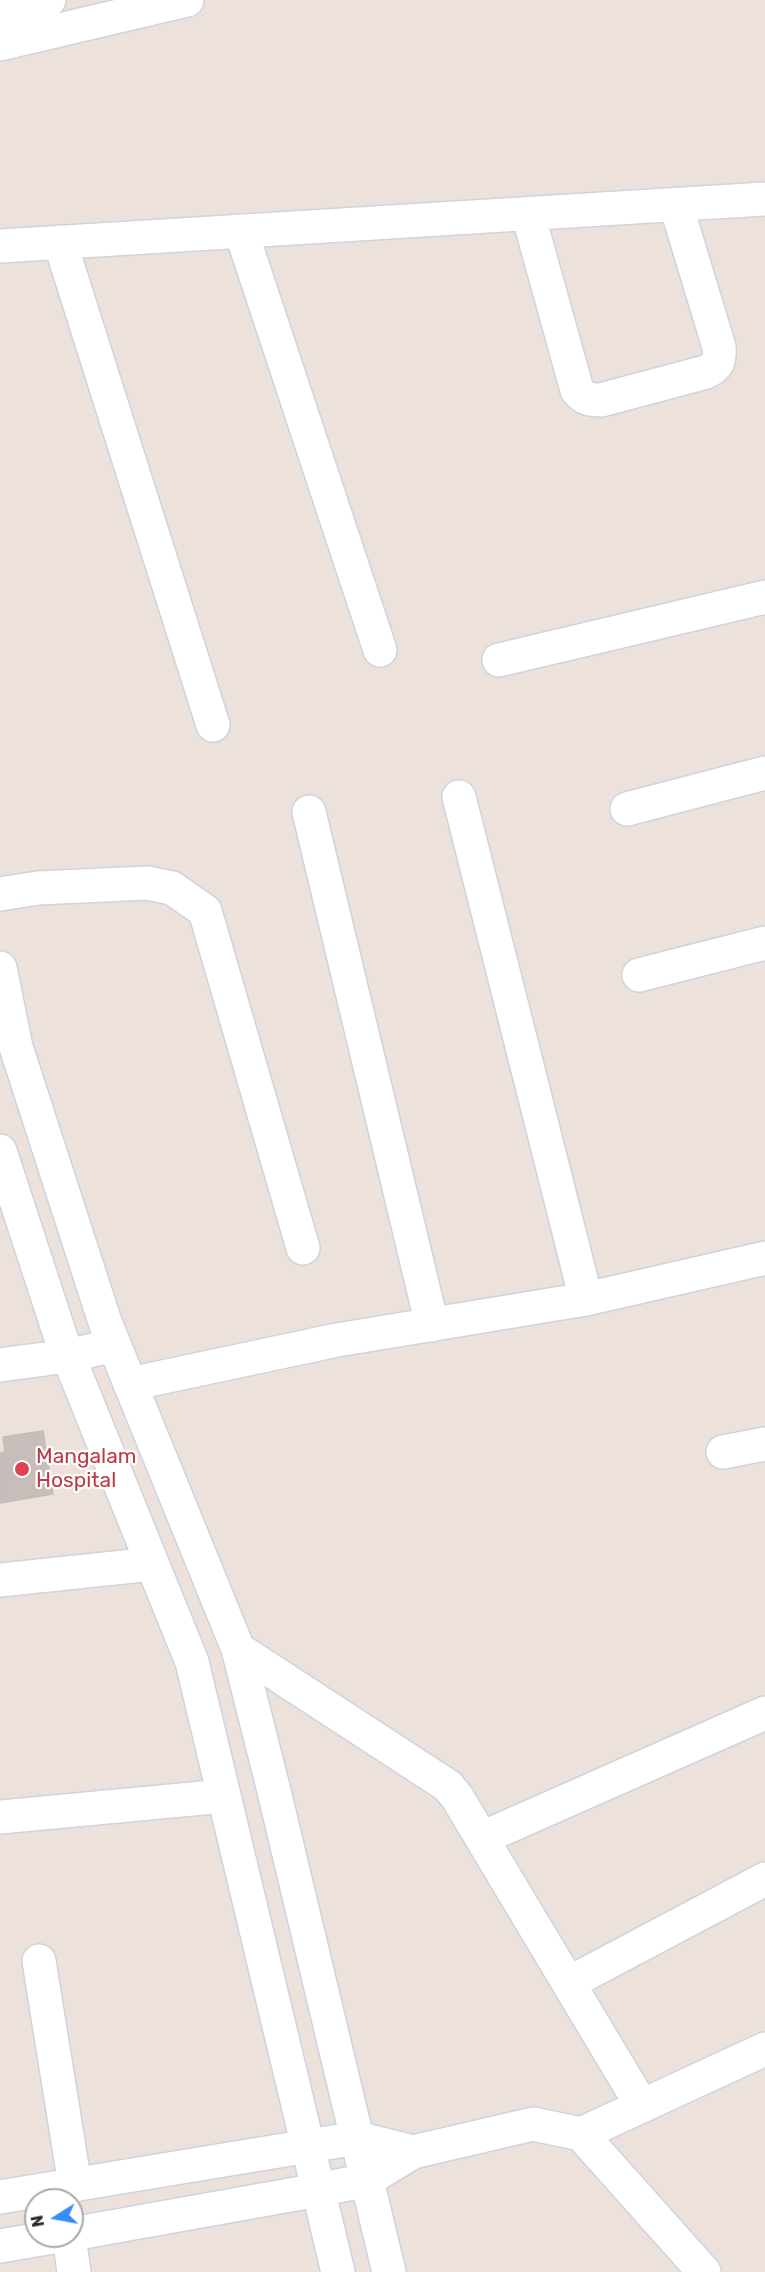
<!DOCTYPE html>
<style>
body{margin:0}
#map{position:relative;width:765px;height:2272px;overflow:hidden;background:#ece1db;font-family:Rubik,sans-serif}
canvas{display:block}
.north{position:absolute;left:24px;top:2188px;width:60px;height:60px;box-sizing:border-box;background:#fff;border:2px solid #a9a9a9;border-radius:50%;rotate:259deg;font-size:16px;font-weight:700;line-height:24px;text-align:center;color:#292929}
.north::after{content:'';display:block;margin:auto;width:21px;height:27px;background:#388bfc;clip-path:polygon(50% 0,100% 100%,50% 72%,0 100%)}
</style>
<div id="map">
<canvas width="765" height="2272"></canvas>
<div class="north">N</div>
</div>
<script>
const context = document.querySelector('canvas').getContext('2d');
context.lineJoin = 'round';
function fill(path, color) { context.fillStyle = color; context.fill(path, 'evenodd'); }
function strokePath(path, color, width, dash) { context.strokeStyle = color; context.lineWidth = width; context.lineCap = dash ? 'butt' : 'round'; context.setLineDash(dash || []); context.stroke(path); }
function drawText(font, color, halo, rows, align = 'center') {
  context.font = font + ' Rubik,sans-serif'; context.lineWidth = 4.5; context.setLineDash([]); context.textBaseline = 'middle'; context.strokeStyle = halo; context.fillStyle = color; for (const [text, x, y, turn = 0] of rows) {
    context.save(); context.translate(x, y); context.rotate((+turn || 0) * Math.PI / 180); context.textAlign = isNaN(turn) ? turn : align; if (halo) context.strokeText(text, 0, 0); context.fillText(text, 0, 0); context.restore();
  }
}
const building = new Path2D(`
 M43,1431L53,1494L0,1503V1453L5,1452L3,1437Z`);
fill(building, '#c7bebb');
strokePath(building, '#c7bcb5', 1.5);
const minor = new Path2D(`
 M528,214L577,390C584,399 590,400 601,400L706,372C718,366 720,361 719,347L676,205
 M241,231L380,650
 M60,242L213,725
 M0,246L765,199
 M499,660L765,597
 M459,797L586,1299
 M627,809L765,773
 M309,812L432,1325
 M0,894L38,888L147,883L172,888L205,911L303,1248
 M639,975L765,943
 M130,1384L337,1340L586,1299L765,1258
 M723,1452L765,1444
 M0,1580L152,1564
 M238,1649L448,1786L457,1797L642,2106
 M0,1817L224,1796
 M482,1838L765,1713
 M39,1961L75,2185
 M569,1983L765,1879
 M581,2134L765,2049
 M69,2236L74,2272`);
const tertiary = new Path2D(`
 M0,13L49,0
 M0,44L187,0
 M0,1365L68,1356L114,1345
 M0,2197L357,2138L413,2152
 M72,2234L318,2190L367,2180L413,2152L533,2124L581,2134L704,2272
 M0,2246L59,2236`);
const secondary = new Path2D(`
 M0,968L16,1047L105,1322L238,1649L273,1787L389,2272
 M0,1151L61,1338L192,1662L338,2272`);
strokePath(minor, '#cdd4df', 36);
strokePath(tertiary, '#cdd4df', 36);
strokePath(secondary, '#cdd4df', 36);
strokePath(minor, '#fff', 33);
strokePath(tertiary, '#fff', 33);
strokePath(secondary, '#fff', 33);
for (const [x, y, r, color] of [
 [22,1469,8,"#e0444e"]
]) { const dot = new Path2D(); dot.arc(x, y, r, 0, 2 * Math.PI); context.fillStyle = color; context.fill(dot); strokePath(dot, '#fff', 2); }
drawText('21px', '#be3a42', '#fff', [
 ["Mangalam",36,1457],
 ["Hospital",36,1481]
], 'left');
</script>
